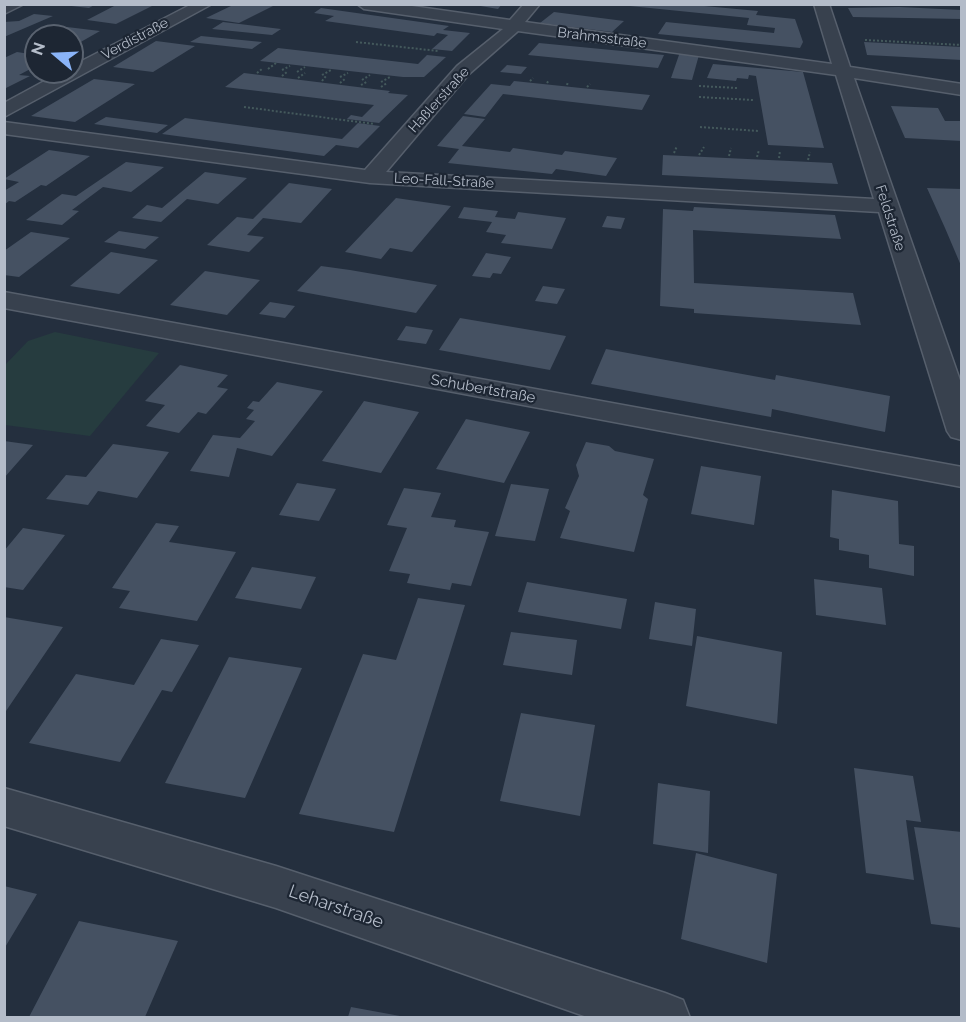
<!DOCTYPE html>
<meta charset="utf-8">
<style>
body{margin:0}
#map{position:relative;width:966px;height:1022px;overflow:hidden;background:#242f3e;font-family:Raleway,sans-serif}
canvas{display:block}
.frame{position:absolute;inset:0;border:6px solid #b4bcc9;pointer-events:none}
.north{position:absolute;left:24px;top:24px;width:60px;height:60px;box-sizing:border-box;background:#1d2633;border:2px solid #59626f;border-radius:50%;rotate:289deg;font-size:16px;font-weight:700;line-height:24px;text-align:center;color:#b4bcc9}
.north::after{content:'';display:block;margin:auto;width:21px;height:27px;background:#8ab4f8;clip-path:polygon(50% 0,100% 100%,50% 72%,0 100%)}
</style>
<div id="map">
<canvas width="966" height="1022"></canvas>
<div class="frame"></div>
<div class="north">N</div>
</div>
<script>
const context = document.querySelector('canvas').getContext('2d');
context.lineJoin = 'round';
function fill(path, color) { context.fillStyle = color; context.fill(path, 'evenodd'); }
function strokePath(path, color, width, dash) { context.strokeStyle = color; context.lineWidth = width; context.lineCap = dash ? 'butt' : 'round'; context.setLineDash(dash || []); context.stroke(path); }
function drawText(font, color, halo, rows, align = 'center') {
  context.font = font + ' Raleway,sans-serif'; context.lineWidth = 4.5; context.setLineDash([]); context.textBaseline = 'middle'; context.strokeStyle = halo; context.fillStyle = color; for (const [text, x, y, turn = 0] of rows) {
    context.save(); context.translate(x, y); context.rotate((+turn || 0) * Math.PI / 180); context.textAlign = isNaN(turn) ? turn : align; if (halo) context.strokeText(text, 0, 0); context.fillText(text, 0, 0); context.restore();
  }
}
fill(new Path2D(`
 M55,332L159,353L90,436L5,425V365L28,341Z`), '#263c3f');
fill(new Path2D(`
 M54,4H96L89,8Z
 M118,4H156L116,24L87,20Z
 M469,4H502L498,9Z
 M610,4H683L758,11L756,15L795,19L803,42L800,48L658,34L666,22L774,33L775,28L747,25L749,18Z
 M233,5H275L239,23L206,18Z
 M899,7L962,10V19L853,17L848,8Z
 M321,8L449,26L443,30L470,33L452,51L432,49L448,35L437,33L434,36L325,21L334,16L314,13Z
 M554,12L624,21L612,32L540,23Z
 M34,14L53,16L4,37V22L19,21Z
 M223,22L281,29L272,35L212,29Z
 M67,27L100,31L72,47V36H50Z
 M201,36L262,42L252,49L190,42Z
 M156,41L195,46L153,72L113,67Z
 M864,42L962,47V60L867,55Z
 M539,43L622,51L664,55L658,68L528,55Z
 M278,48L418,64L427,55L446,57L424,77H403L260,61Z
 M17,52L36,55V66L19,75L30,76L4,89V58Z
 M680,52L699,55L692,80L671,78Z
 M713,64L803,72L824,148L768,145L756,76L749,75L748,79L737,78L736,81L707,78Z
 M507,65L527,67L521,74L500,72Z
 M244,73L390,91L388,93L408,95L379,123L347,119L351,115L362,117L374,105L225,87Z
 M94,79L135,84L75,122L31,116Z
 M514,81L581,88L650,95L642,110L503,94L485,117L464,114L491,84L510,86Z
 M891,106L938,108L945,121H962V141L905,138Z
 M463,116L485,119L462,146L510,152L513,148L562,155L565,151L617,158L606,176L556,169L552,174L448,163L459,149L437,146Z
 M106,117L168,125L157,133L94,124Z
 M185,118L342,139L358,123L380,126L358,148L336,145L324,156L162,134Z
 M49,150L90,156L46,186L41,185L15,202L9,201L4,205V191L19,182L4,179Z
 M663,155L832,163L838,184L662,175Z
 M126,162L164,167L131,192L103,187L72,210L79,211L62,225L26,220L62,194L76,196Z
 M205,172L247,178L218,204L187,199L161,222L132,218L147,205L162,208Z
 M289,183L332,189L301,223L263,218L247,235L264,237L249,252L207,245L237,217L253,219Z
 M927,188L962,189V268L945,228Z
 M396,198L451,206L412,252L390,248L381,259L345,252Z
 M464,207L498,211L495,217L515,219L518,212L566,218L552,249L501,243L506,235L486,232L492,222L458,218Z
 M694,207L835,215L841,239L693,230L694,283L853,293L861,325L694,313V309L660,306L663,209L693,211Z
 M607,216L625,218L621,229L602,227Z
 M119,231L159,237L145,249L104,242Z
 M31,232L70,238L19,277L4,275V251Z
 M111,252L158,260L119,294L70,286Z
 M486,253L511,257L501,274L493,273L490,278L472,276Z
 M321,266L350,270L437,285L416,313L297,291Z
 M205,271L260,280L227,315L170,305Z
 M543,286L565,289L557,304L535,301Z
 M270,302L295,306L285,318L259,314Z
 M460,318L566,336L550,370L439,350Z
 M406,326L433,330L426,344L397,340Z
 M606,349L775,380L776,375L890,396L885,432L772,409L771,417L591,384Z
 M180,365L228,375L217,387L228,389L206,414L198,412L179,433L146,426L165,405L145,401Z
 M277,382L323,391L272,456L237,448L229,477L190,471L213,435L240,438L255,421L246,419L254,410L247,408L253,401L259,402Z
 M364,401L419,412L381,473L322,461Z
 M466,419L530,432L504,483L436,469Z
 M4,441L33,445L4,478Z
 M586,442L609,446L615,451L654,459L643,495L648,499L634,552L560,538L570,511L565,508L579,476L576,465Z
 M113,444L169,452L137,498L98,491L88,505L46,499L66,475L86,477Z
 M701,466L761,476L754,525L691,514Z
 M297,483L336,489L319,521L279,515Z
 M511,484L549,489L535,541L495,536Z
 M404,488L441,493L431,517L456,520L454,527L489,532L471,586L452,583L450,590L407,583L410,574L389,571L407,528L387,525Z
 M832,490L898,501L899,544L914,546V576L869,568V555L839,550V539L830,537Z
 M156,523L179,526L169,542L236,552L197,621L119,608L130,591L112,588Z
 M23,528L65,535L23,590L4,587V551Z
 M252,567L316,577L301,609L235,598Z
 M814,579L882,588L886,625L816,615Z
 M527,582L627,599L621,629L518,612Z
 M418,598L465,605L394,832L299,814L363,654L396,660Z
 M655,602L696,609L692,646L649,639Z
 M4,617L63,627L4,714Z
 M511,632L577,640L572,675L503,665Z
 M697,636L782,652L777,724L686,706Z
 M161,639L199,645L172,692L162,690L120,762L29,743L76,674L134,685Z
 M229,657L302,668L245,798L165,783Z
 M521,713L595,725L580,816L500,801Z
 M854,768L913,776L921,822L906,820L914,880L866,873Z
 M658,783L710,791L708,853L653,844Z
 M914,827L962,832V928L931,924Z
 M696,853L777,874L767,963L681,939Z
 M4,886L37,894L4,949Z
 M79,921L178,941L145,1017H29Z
 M351,1007L400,1016L399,1017H348Z`), '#455162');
const street = new Path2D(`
 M4,4H24L4,14Z
 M192,4H212L4,117V103L61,72H72V66Z
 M357,4H398L510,20L524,4H540L525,22L832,64L814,4H829L850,67L962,84V95L854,78L962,386V440L951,437L947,431L879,212L370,183L4,134V122L365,170L457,66L503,29L364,9ZM518,31L836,75L874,199L386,172L469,74Z
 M4,292L962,467V487L4,308Z
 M4,788L276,866L665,993L683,1000L690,1018H590L276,908L4,826Z`);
strokePath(street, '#565f6c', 3);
strokePath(new Path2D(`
 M871,4L872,7
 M865,40L962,45
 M356,42L438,51
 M268,69L276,63
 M282,70L290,66
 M297,72L305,67
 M257,73L263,68
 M322,75L331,70
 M282,76L288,71
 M340,77L348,73
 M298,78L305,73
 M362,80L370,75
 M322,81L326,76
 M530,81L533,78
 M381,82L390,77
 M340,83L346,78
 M547,83L549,80
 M361,85L368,81
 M567,85L568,82
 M699,86L737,88
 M381,87L387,83
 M587,87L590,84
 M699,97L753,100
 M244,107L374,124
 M700,127L759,131
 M674,153L677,146
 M699,155L704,147
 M729,156L731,148
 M757,157L759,150
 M779,158L780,151
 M808,160L810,152`), '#44595c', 2, [2, 2]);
fill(street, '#38414e');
drawText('14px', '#b4bcc9', '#1d2633', [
 ["Brahmsstraße",602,38,7],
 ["Verdistraße",135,39,-28],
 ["Haßlerstraße",439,100,-48],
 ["Leo-Fall-Straße",444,181,3],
 ["Feldstraße",890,218,72]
]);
drawText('15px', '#b4bcc9', '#1d2633', [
 ["Schubertstraße",483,389,10]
]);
drawText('18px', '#b4bcc9', '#1d2633', [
 ["Leharstraße",336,907,19]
]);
</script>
